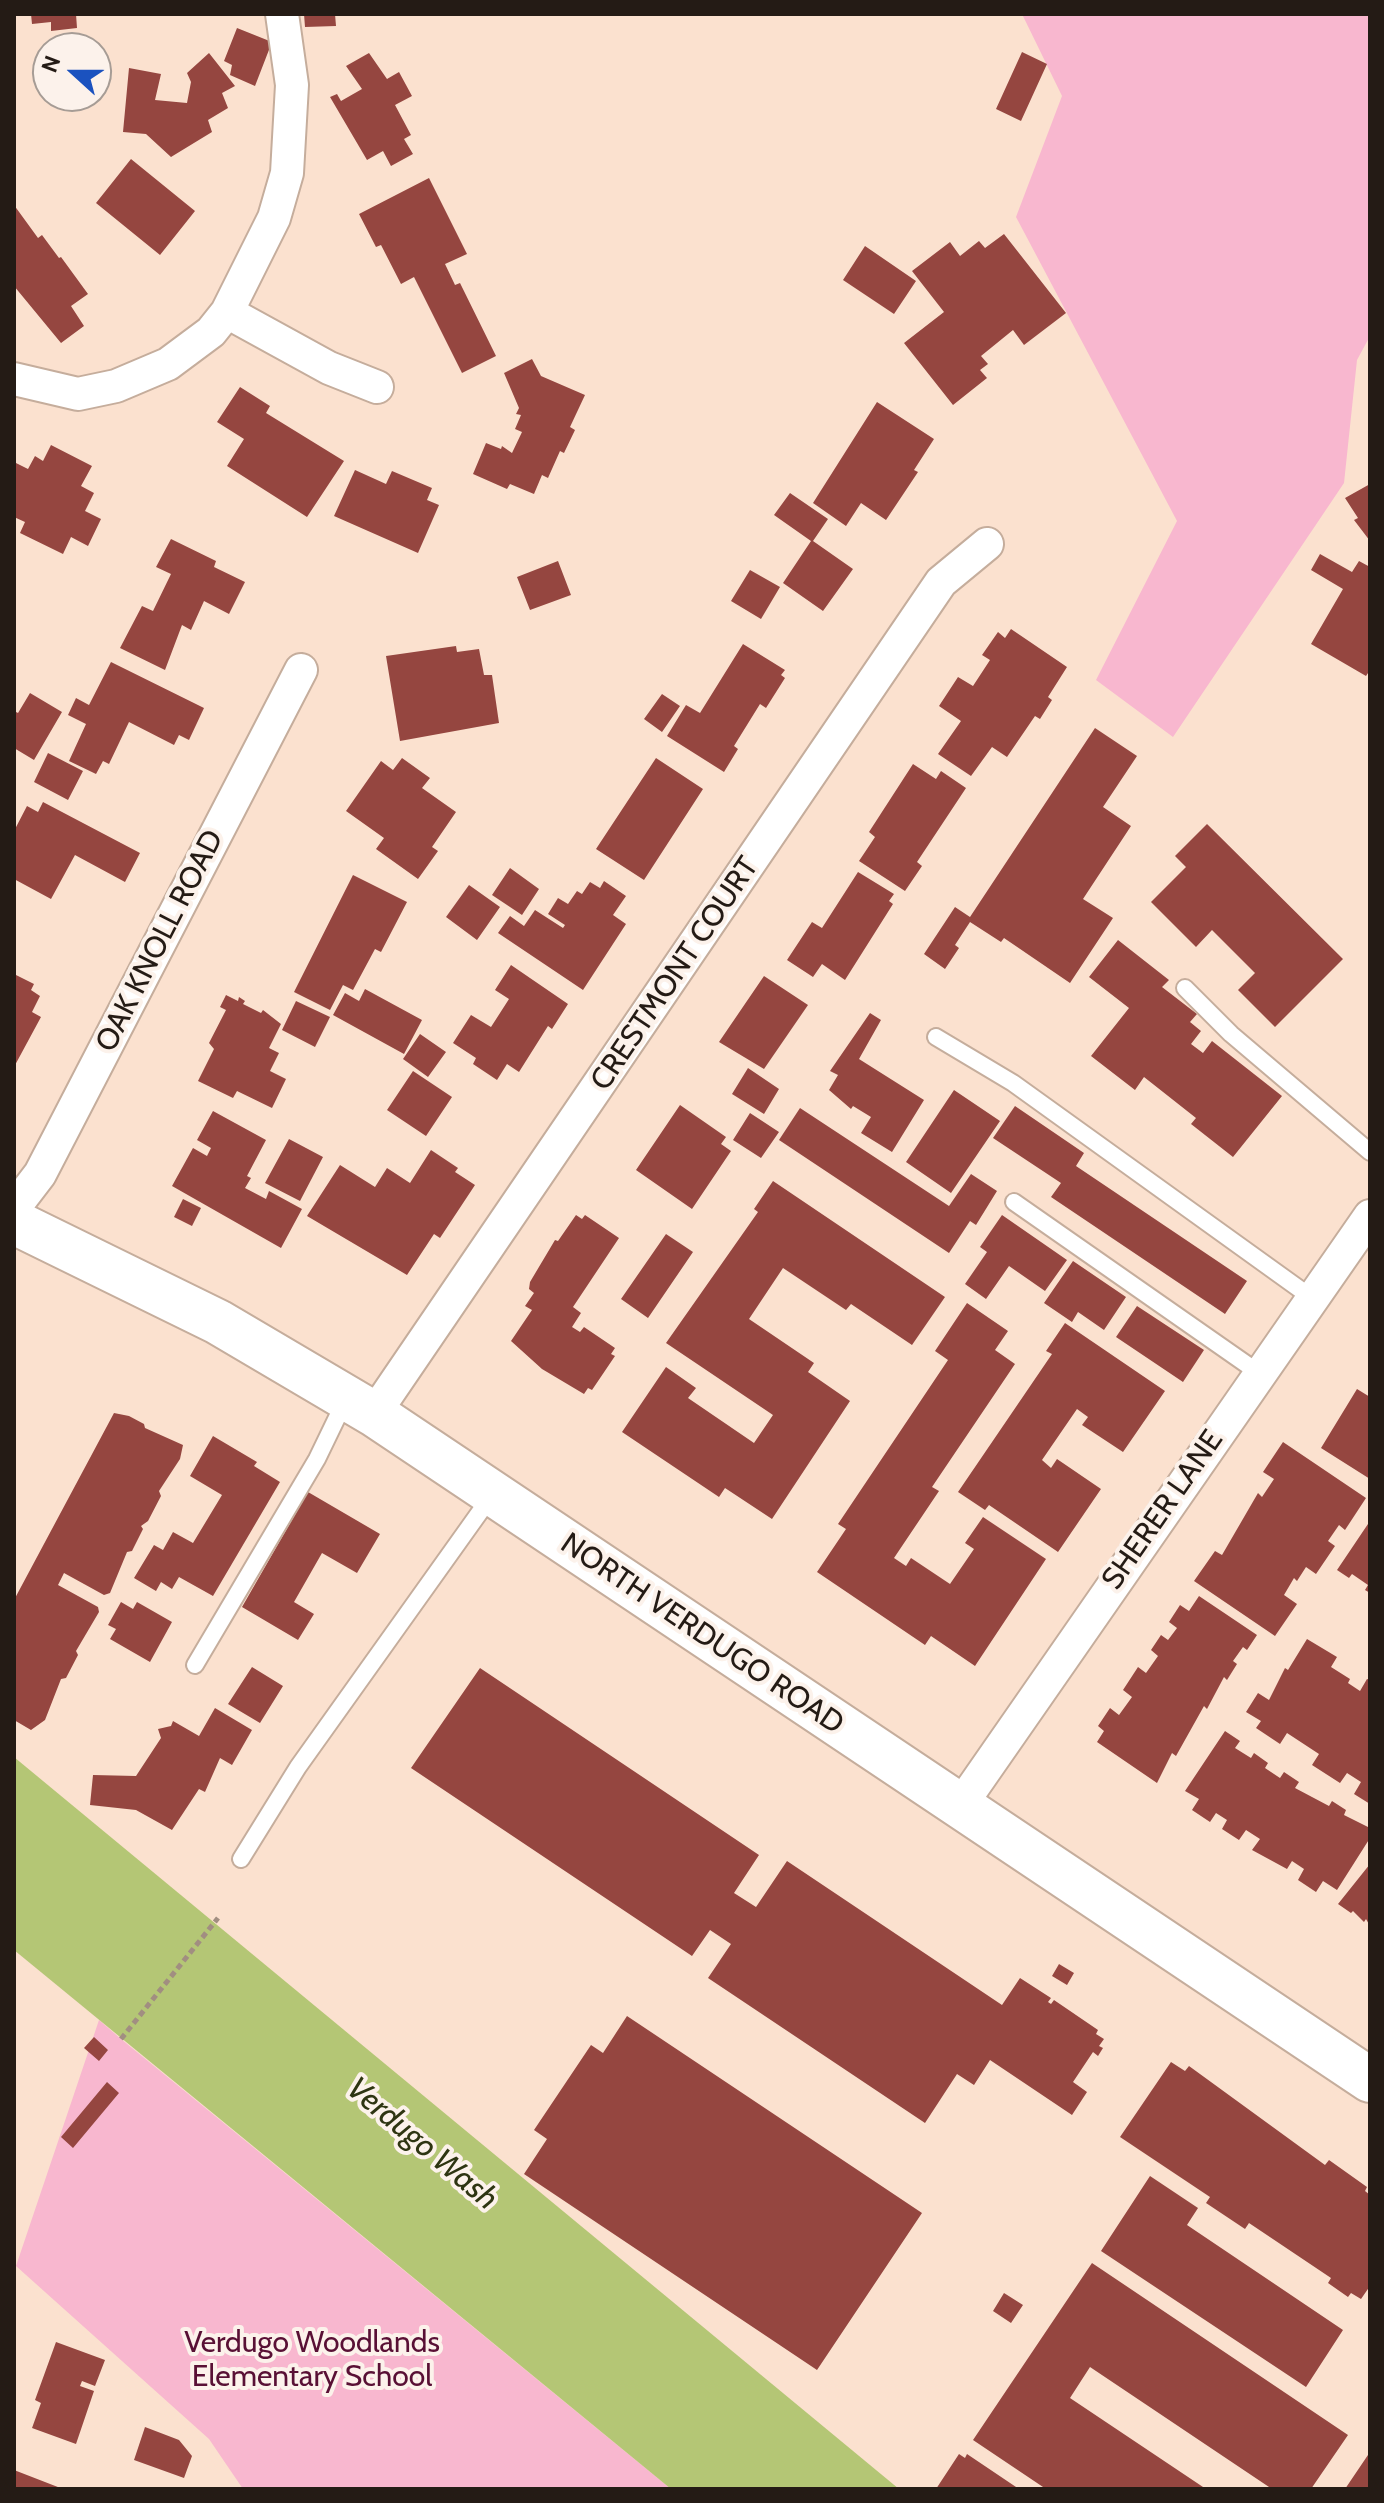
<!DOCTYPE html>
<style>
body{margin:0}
#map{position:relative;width:1384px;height:2503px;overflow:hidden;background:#fbe1cf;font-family:Cabin,sans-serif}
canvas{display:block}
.frame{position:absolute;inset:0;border:16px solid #241b15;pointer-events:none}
.north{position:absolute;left:32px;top:32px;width:80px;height:80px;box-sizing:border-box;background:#fcf2eb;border:2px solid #a69c95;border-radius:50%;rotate:291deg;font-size:22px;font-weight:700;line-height:32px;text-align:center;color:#241b15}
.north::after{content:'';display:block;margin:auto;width:28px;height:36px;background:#1b52bf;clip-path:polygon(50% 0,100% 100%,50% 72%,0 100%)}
</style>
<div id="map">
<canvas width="1384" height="2503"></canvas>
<div class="frame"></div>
<div class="north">N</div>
</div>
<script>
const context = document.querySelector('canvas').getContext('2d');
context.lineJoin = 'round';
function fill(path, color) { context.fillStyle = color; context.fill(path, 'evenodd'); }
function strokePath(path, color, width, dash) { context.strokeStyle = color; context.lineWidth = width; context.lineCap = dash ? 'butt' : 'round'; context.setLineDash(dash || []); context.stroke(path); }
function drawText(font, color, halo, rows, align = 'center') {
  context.font = font + ' Cabin,sans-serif'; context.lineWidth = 8; context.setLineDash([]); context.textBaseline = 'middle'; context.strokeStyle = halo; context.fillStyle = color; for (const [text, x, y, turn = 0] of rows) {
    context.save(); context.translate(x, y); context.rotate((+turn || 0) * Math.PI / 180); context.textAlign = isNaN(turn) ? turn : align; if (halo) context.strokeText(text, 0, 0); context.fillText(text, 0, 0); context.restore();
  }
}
fill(new Path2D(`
 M1022,14H1370V336L1357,360L1344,483L1173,737L1096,680L1177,521L1016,217L1062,96Z
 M99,2020L121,2039L671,2489H243L209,2439L16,2266Z`), '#f8b7cf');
fill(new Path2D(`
 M14,1757L899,2489H671L14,1950Z`), '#b4c675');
fill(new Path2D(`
 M31,14H76L77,28L51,31V22L32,24Z
 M304,14H335L336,26L305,27Z
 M237,28L272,42L255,86L230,75L232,65L224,61Z
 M1022,52L1047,64L1021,121L996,109Z
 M209,53L235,86L222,93L228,108L208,120L212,132L171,157L146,134L123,132L129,68L161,74L155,100L187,103L191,82L187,73Z
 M369,53L387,79L399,72L412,96L395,105L411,135L404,139L413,154L391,166L383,151L367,160L330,97L337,94L341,101L362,89L346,66Z
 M131,159L195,211L160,255L96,203Z
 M429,178L467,254L445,264L455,285L460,283L496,356L462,373L414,277L401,284L381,245L376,247L359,214Z
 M14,205L38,238L42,235L59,258L61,257L88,294L71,306L84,326L61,343L14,286Z
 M1004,234L1066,313L1024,345L1013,330L981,356L988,364L980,370L987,378L953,405L904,343L944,312L912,271L950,242L960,256L979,241L985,248Z
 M865,246L916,281L894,314L843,280Z
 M532,359L541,376L585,395L570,427L575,430L564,453L560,451L548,478L542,475L534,494L510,484L507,489L473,474L486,443L501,449L502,446L512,453L522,432L515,429L521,415L516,414L519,408L504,373Z
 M240,387L270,406L266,413L344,461L307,517L227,466L244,439L217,422Z
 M877,402L934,439L914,470L918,472L886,520L861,503L846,526L813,503Z
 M51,445L92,466L81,486L94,493L85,511L101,519L88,546L71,537L63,554L20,533L25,522L14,517V462L28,469L35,456L43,461Z
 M355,470L386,484L392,471L432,488L427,500L439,505L418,553L334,516Z
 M1370,484V541L1354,520L1358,518L1345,498Z
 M790,493L828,519L813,541L853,569L823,611L783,583L811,541L774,515Z
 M171,539L216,561L214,567L245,582L229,614L204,601L191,630L182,625L165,670L120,648L142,606L153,611L171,574L156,567Z
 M1320,554L1352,572L1359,561L1370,567V670L1366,676L1311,644L1343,589L1311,570Z
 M558,561L571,595L530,610L517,577Z
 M750,570L780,587L761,619L731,601Z
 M1011,629L1067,667L1048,697L1052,700L1040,719L1035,716L1007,757L992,747L971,776L938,754L961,721L939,706L958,677L973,686L990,660L982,655L998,632L1005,638Z
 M743,644L785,670L781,675L785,678L766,708L760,704L734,746L738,749L724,772L667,736L686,705L700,713Z
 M456,646L457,652L479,649L484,675H492L499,723L400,741L386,656Z
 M111,662L204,708L189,740L179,735L174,745L129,722L109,764L103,761L96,774L69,761L86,724L68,715L76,698L89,705Z
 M30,693L62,712L34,760L14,748V711L18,713Z
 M662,694L680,706L662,732L644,719Z
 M1095,728L1137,756L1103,807L1131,826L1083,899L1113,918L1070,983L1004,938L1001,942L970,922L955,945L959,948L945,969L924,954L955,907L970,917Z
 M48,753L83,771L68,800L34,782Z
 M402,758L430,778L422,788L456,812L432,847L438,851L418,879L376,849L384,838L346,811L381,761L393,770Z
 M656,758L703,789L644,880L596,849Z
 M913,764L936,779L941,771L966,788L917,862L922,866L905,891L859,861L875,837L869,832Z
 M43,802L140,853L125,882L75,855L51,899L14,879V831L27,806L38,812Z
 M1207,824L1343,959L1275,1027L1238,990L1255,973L1212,930L1196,947L1151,902L1186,867L1175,856Z
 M510,868L539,889L522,915L492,895Z
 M858,872L894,894L889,901L893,904L845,980L822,964L813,977L787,960L812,922L822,928Z
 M353,875L407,902L381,952L375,949L353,990L343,985L330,1010L294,992Z
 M604,881L626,896L613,915L626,924L583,990L498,933L510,916L524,926L535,910L563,928L565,925L548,914L558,898L568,904L577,891L582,894L590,882L600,888Z
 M469,885L500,907L477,940L446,917Z
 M1118,940L1169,980L1162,987L1197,1014L1190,1022L1201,1031L1191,1044L1203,1053L1212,1041L1282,1096L1233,1157L1191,1124L1196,1118L1144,1077L1135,1090L1091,1056L1129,1008L1089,977Z
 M511,965L568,1004L552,1029L548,1026L519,1072L507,1064L497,1080L473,1064L476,1058L453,1043L471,1015L491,1027L509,999L495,990Z
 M14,974L34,984L31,990L40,996L32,1012L41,1017L14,1067Z
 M764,976L808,1005L764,1069L719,1042Z
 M365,989L422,1020L404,1054L333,1015L345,993L359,1001Z
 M226,995L238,1001L239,997L245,1001L243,1004L261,1013L263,1010L281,1024L269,1048L279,1053L270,1071L286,1079L272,1108L237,1091L233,1098L198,1081L214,1049L209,1043L226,1010L220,1007Z
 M296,1001L330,1017L315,1047L282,1030Z
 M870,1013L881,1020L859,1059L924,1100L892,1152L861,1133L871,1117L853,1106L851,1109L829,1090L838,1075L830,1071Z
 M420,1034L446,1052L428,1077L403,1059Z
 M748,1068L779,1089L764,1114L732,1094Z
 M413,1071L452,1097L426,1136L387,1110Z
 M954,1090L1000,1121L951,1193L906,1162Z
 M680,1105L726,1137L721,1144L731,1151L692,1209L636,1170Z
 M1015,1106L1084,1153L1076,1166L1247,1281L1225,1314L1051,1197L1061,1183L993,1138Z
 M800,1108L949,1206L971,1174L997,1191L976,1225L970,1221L949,1253L779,1140Z
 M213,1111L266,1140L247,1176L251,1178L245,1188L266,1199L269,1191L302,1209L281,1248L172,1186L193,1148L207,1156L211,1148L197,1140Z
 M750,1113L779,1132L761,1158L733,1140Z
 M289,1139L323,1157L300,1201L265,1183Z
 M431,1150L458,1168L455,1172L475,1185L440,1238L434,1234L407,1275L307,1216L340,1165L375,1187L387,1168L410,1183Z
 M773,1181L945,1297L912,1345L851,1304L846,1310L783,1268L749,1319L814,1363L808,1372L850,1401L772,1519L725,1488L719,1497L622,1432L666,1367L696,1388L688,1398L754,1443L773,1415L666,1343L758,1212L754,1209Z
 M183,1199L201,1208L192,1226L174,1217Z
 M576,1215L582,1219L585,1215L619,1238L573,1307L581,1313L572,1327L580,1332L584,1327L615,1348L611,1354L615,1356L592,1390L588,1388L584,1394L542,1369L511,1341L532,1310L525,1306L534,1293L529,1289L530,1282L555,1240L558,1241Z
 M1002,1215L1067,1260L1045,1291L1009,1266L986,1299L965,1284L987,1252L980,1247Z
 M666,1234L693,1252L648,1318L621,1299Z
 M1073,1261L1126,1297L1104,1330L1078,1312L1072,1322L1044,1303Z
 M967,1303L1008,1331L995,1350L1015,1364L932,1487L939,1491L894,1558L906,1566L911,1558L950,1584L974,1549L965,1543L983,1517L1046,1559L975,1666L931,1636L925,1645L817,1572L846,1529L838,1524L948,1360L935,1351Z
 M1137,1306L1204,1350L1183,1382L1116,1337Z
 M1065,1323L1165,1391L1123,1452L1082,1425L1088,1417L1077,1409L1042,1460L1051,1468L1057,1459L1101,1489L1058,1552L989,1505L985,1510L958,1492L1052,1354L1046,1351Z
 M1357,1389L1370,1397V1479L1321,1448Z
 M114,1413L129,1416L144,1424L145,1428L183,1445L180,1459L159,1491L161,1496L148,1521L141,1526L143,1529L132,1551L127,1552L110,1593L104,1595L64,1573L58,1585L98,1607L99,1612L76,1651L78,1655L66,1678L61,1679L45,1720L31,1730L14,1720V1600Z
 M213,1436L257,1462L254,1466L280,1482L213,1596L179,1577L172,1589L161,1582L156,1591L134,1578L154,1545L163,1550L173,1532L193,1543L222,1495L190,1476Z
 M1283,1442L1366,1498L1345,1530L1339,1525L1328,1541L1335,1546L1316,1574L1306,1567L1297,1581L1294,1578L1284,1595L1297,1604L1275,1636L1194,1581L1215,1551L1222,1555L1258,1493L1262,1497L1274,1479L1263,1472Z
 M308,1492L380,1534L357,1573L322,1553L294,1602L314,1614L298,1640L242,1607Z
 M1370,1521V1593L1365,1590L1368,1585L1352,1574L1349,1578L1337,1570Z
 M1199,1596L1257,1635L1247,1650L1243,1647L1233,1661L1237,1664L1227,1680L1224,1677L1207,1709L1204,1706L1176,1756L1172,1753L1157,1783L1097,1742L1104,1731L1098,1726L1110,1708L1119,1715L1132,1697L1123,1690L1138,1667L1146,1673L1158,1656L1151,1650L1161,1635L1168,1640L1177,1628L1169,1622L1180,1605L1189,1611Z
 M121,1602L133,1609L137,1602L172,1622L150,1662L110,1639L116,1629L108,1625Z
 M1307,1639L1337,1657L1331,1667L1350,1679L1348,1683L1360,1691L1367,1679L1370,1680V1804L1354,1794L1361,1782L1347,1773L1340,1783L1312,1765L1319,1754L1287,1733L1280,1744L1256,1728L1261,1721L1246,1712L1258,1693L1269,1700L1285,1668L1288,1670Z
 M252,1667L283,1686L260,1723L228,1704Z
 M480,1668L759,1855L734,1893L756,1907L787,1861L1002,2005L1020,1978L1051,1998L1048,2002L1051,2004L1054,2000L1098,2030L1096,2034L1104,2039L1099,2046L1103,2048L1098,2056L1093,2052L1073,2082L1087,2092L1072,2115L990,2060L974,2085L957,2074L925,2123L708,1978L731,1944L710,1930L692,1956L411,1768Z
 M215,1708L252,1730L232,1765L220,1758L205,1792L199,1789L172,1830L136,1810L90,1805L93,1775L136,1776L161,1738L158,1729L171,1726L173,1721L199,1736Z
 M1225,1731L1240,1741L1235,1748L1251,1758L1254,1753L1268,1763L1265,1768L1280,1778L1284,1772L1299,1782L1295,1788L1329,1806L1332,1801L1346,1810L1344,1815L1370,1828V1838L1337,1890L1323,1881L1316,1892L1298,1880L1304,1869L1292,1861L1287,1869L1252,1850L1260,1839L1246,1830L1239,1840L1222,1829L1227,1820L1216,1813L1210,1822L1192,1810L1199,1799L1185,1791Z
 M1370,1864V1926L1366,1919L1364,1922L1353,1911L1351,1913L1338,1904Z
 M1059,1964L1074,1973L1067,1985L1052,1976Z
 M627,2016L922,2213L817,2370L524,2174L547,2139L534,2130L591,2045L603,2053Z
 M94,2037L108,2050L99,2061L84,2048Z
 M1171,2062L1185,2071L1189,2066L1325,2165L1329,2160L1367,2187L1365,2191L1370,2195V2286L1361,2299L1351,2293L1348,2297L1328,2283L1331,2278L1249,2223L1245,2229L1206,2203L1210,2197L1120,2137Z
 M107,2082L119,2093L73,2148L61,2137Z
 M1150,2176L1198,2208L1187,2225L1343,2330L1306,2387L1101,2251Z
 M1092,2263L1348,2435L1311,2489H1272L1090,2367L1070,2398L1206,2489H1046L973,2440Z
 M1004,2293L1023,2305L1011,2323L993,2311Z
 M56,2342L105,2360L95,2386L82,2381L80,2386L94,2391L76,2444L32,2428L41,2403L35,2400Z
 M145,2427L179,2440L192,2456L184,2478L134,2460Z
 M1370,2452V2489H1345Z
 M959,2454L965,2458L967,2454L1019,2489H936Z
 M14,2470L63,2489H14Z`), '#954640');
const service = new Path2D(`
 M1185,988L1231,1034L1370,1152
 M936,1037L1013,1083L1312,1298
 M1014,1202L1259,1373
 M195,1665L317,1459L346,1399
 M241,1859L298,1767L492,1495`);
const minor = new Path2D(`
 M227,312L329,368L377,387
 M14,379L78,394L116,386L168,364L211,332L227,312L274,218L287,173L292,85L282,14
 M14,1208L40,1174L301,670
 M374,1414L941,582L987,544
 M960,1806L1370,1216`);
const secondary = new Path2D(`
 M14,1222L218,1322L374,1414L1370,2080`);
strokePath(service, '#c5ad9c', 20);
strokePath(minor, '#c5ad9c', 36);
strokePath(secondary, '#c5ad9c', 48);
strokePath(new Path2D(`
 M121,2039L218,1918`), '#a18e81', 5, [6, 4]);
strokePath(service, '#fff', 16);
strokePath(minor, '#fff', 32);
strokePath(secondary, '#fff', 44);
drawText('30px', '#241b15', '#fcf2eb', [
 ["OAK KNOLL ROAD",160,941,-63],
 ["CRESTMONT COURT",675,974,-56],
 ["SHERER LANE",1163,1510,-55],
 ["NORTH VERDUGO ROAD",702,1634,34]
]);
drawText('30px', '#591035', '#fcf2eb', [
 ["Verdugo Woodlands",312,2343],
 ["Elementary School",312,2377]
]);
drawText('italic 32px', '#2e3512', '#fcf2eb', [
 ["Verdugo Wash",422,2144,40]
]);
</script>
